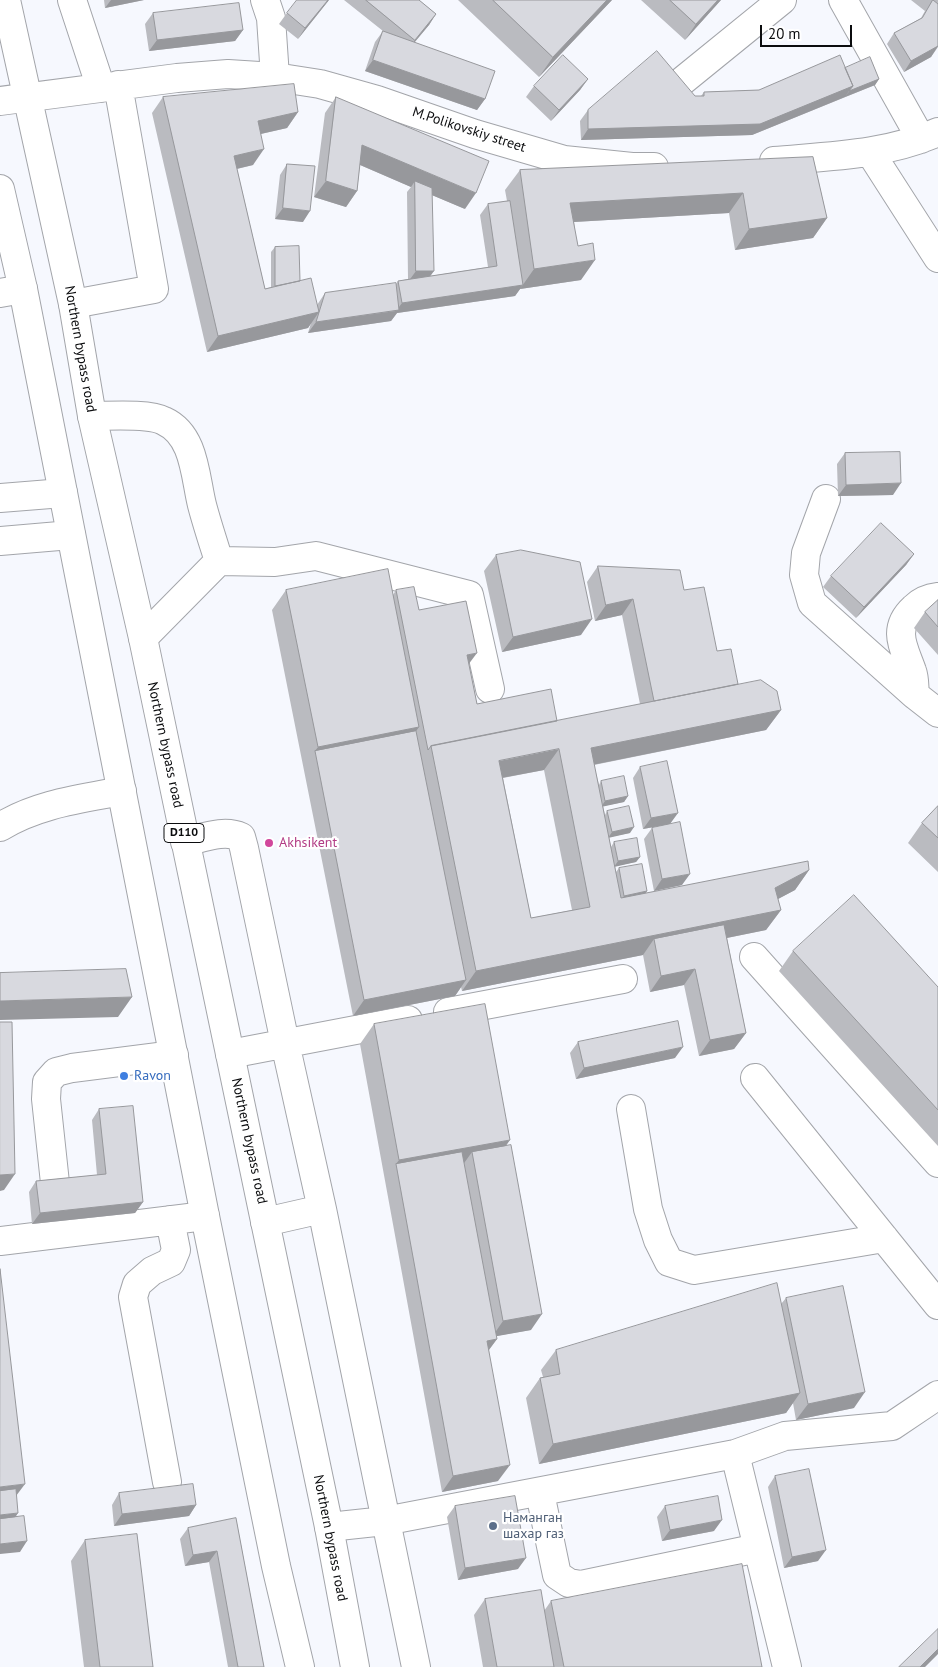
<!DOCTYPE html>
<meta charset="utf-8">
<style>
body{margin:0}
#map{position:relative;width:938px;height:1667px;overflow:hidden;background:#f6f8fe;font-family:"PT Sans",sans-serif}
canvas{display:block}
.scale{position:absolute;left:760px;top:25px;width:92px;height:22px;box-sizing:border-box;border:2px solid #0b0c0e;border-top:0;padding-left:6px;font-size:15px;line-height:18px;white-space:nowrap;color:#0b0c0e;-webkit-text-stroke:4px #fff;paint-order:stroke}
</style>
<div id="map">
<canvas width="938" height="1667"></canvas>
<div class="scale">20 m</div>
</div>
<script>
const context = document.querySelector('canvas').getContext('2d');
context.lineJoin = 'round';
function strokePath(path, color, width, dash) { context.strokeStyle = color; context.lineWidth = width; context.lineCap = dash ? 'butt' : 'round'; context.setLineDash(dash || []); context.stroke(path); }
function fill(path, color) { context.fillStyle = color; context.fill(path, 'evenodd'); }
function drawText(font, color, halo, rows, align = 'center') {
  context.font = font + ' "PT Sans",sans-serif'; context.lineWidth = 4.5; context.setLineDash([]); context.textBaseline = 'middle'; context.strokeStyle = halo; context.fillStyle = color; for (const [text, x, y, turn = 0] of rows) {
    context.save(); context.translate(x, y); context.rotate((+turn || 0) * Math.PI / 180); context.textAlign = isNaN(turn) ? turn : align; if (halo) context.strokeText(text, 0, 0); context.fillText(text, 0, 0); context.restore();
  }
}
const minor = new Path2D(`
 M72,0L101,88
 M265,0L271,18L275,77
 M843,0L921,139
 M681,82L782,0
 M0,101L177,78L228,74L275,77L320,84L377,100L475,134L564,160L632,167H654
 M870,152L938,258
 M774,161C830,156 887,155 938,132
 M0,293L23,289
 M73,304L154,289L118,85
 M92,416C109,416 149,413 164,421C195,435 195,477 202,505C207,524 213,542 219,561
 M0,498L63,493
 M826,499L806,553L804,575L812,603L915,695
 M0,541L71,535
 M938,597C929,598 921,601 914,608C891,629 904,648 912,671C915,679 914,687 915,695L938,713
 M143,638L219,561L275,562L316,556L469,595L490,689
 M0,827C37,804 80,799 122,791
 M185,842C203,838 224,829 241,837L244,848L285,1043L322,1209L416,1667
 M754,957L938,1163
 M448,1012L623,979
 M230,1054L408,1020
 M755,1078L938,1305
 M631,1109L648,1209L658,1240L669,1262L694,1270L884,1238
 M55,1183L46,1099L47,1082L56,1072L72,1068L174,1055
 M265,1222L322,1209
 M0,1241L205,1216
 M735,1454L787,1667
 M167,1482L133,1297L137,1284L152,1271L171,1262L176,1250L170,1220
 M540,1493L557,1575L569,1583L581,1585L758,1548
 M329,1527L385,1521L735,1454L785,1436L892,1426L938,1395`);
const major = new Path2D(`
 M6,0L73,304L92,416L143,638L230,1054L329,1527L355,1667
 M0,189L23,289L205,1216L276,1566L300,1667`);
strokePath(minor, '#a3a5aa', 30);
strokePath(major, '#a3a5aa', 30);
strokePath(minor, '#fff', 28);
strokePath(major, '#fff', 28);
fill(new Path2D(`
 M104,0H144L105,8Z
 M329,0L298,39L279,24L287,13Z
 M344,0H419L436,14L429,25L415,42L485,99L477,110L365,71L375,42L383,31Z
 M458,0H612L539,77Z
 M641,0H721L685,40Z
 M911,0H938V47L931,57L904,72L887,44L894,33L921,18L925,11Z
 M153,13L243,30L235,41L149,51L145,24Z
 M845,68L879,79L875,85L752,135L581,140L580,121L588,110L695,96H701L704,92L759,90Z
 M588,79L580,90L551,121L526,97L534,86Z
 M163,97L298,112L287,128L261,134L253,165L237,169L265,289L271,287V252L275,247L300,281L317,305L325,293L396,284L398,281L408,279L407,192L411,187L360,165L357,191L346,207L314,197L325,113L336,97L465,209L432,195L430,276L488,267L480,215L488,204L507,201L505,190L520,170L813,157L827,218L813,238L735,250L729,213L574,222L581,280L520,289L515,296L397,313L391,321L308,333L311,323L308,328L207,352L152,113Z
 M287,164L303,222L275,219L280,175Z
 M845,453L893,495L838,496L837,464Z
 M914,554L906,565L856,618L823,587L831,576Z
 M496,555L581,635L502,652L484,571Z
 M598,566L684,590L717,651L738,684L781,710L766,730L594,765L599,785L601,781L628,796L624,802L603,806L605,815L607,811L630,833L609,837L611,847L614,842L640,857L636,862L615,866L616,872L619,868L647,891L646,893L809,870L795,890L778,899L781,910L766,930L727,938L746,1033L734,1049L699,1056L684,985L650,992L643,955L462,991L461,987L455,996L353,1016L272,610L286,590L393,595L396,590L419,610L469,664L477,704L557,721L640,704L622,615L595,621L587,582ZM544,770L572,910L531,918L503,778Z
 M938,600V655L914,628L925,612Z
 M640,767L670,824L643,829L633,778Z
 M938,806V872L908,843L922,823Z
 M652,828L682,885L654,891L644,839Z
 M793,951L938,987V1146L779,971Z
 M374,1024L505,1146L531,1330L496,1336L497,1339L489,1350L498,1481L442,1492L360,1044Z
 M578,1042L675,1058L576,1079L570,1053Z
 M99,1109L143,1202L135,1213L32,1224L29,1192L36,1181L97,1175L92,1120Z
 M786,1298L854,1408L796,1420L793,1403L786,1413L539,1464L526,1398L540,1378L543,1377L541,1370L556,1350L781,1304Z
 M775,1476L818,1561L784,1568L768,1487Z
 M119,1493L196,1505L189,1516L114,1526L112,1505Z
 M455,1506L518,1569L458,1580L447,1517Z
 M665,1506L714,1531L662,1541L657,1517Z
 M236,1518L264,1667H228L209,1562L185,1566L180,1539L188,1528Z
 M85,1540L153,1667H84L71,1561Z
 M485,1599L544,1611L551,1601L762,1667H483L474,1615Z`), '#babbc0');
fill(new Path2D(`
 M111,0H144L105,8Z
 M328,0H329L298,39L305,28Z
 M607,0H612L539,77L553,57Z
 M718,0H721L685,40L696,24Z
 M436,14L429,25L407,51L415,40Z
 M243,30L235,41L149,51L157,40Z
 M938,46L931,57L904,72L911,61Z
 M373,60L485,99L477,110L365,71Z
 M588,79L580,90L551,121L559,110Z
 M879,79L875,85L845,97L849,91Z
 M853,86L845,97L752,135L581,140L588,129Z
 M298,112L287,128L247,137L258,121Z
 M362,145L476,193L465,209L415,188V181L411,187L351,161Z
 M264,149L253,165L223,172L234,156Z
 M326,181L357,191L346,207L314,197Z
 M743,193L729,213L556,223L570,203Z
 M283,208L310,211L303,222L275,219Z
 M827,218L813,238L735,250L749,229Z
 M595,260L581,280L520,289L534,269Z
 M416,271H434L426,282H408Z
 M523,285L515,296L397,313L391,321L308,333L316,322L396,311L402,303Z
 M319,312L308,328L207,352L218,336Z
 M901,483L893,495L838,496L846,485Z
 M914,554L906,565L856,618L864,607Z
 M633,599L622,615L595,621L606,605Z
 M592,619L581,635L502,652L513,637Z
 M477,653L465,669L467,655Z
 M781,710L766,730L577,768L591,748Z
 M419,727L405,747L315,751L318,747Z
 M559,749L544,770L485,781L499,761Z
 M628,796L624,802L601,807L605,801Z
 M678,813L670,824L643,829L651,818Z
 M634,827L630,833L608,838L612,832Z
 M640,857L636,862L614,867L618,861Z
 M809,870L795,890L761,908L775,888Z
 M690,874L682,885L654,891L662,879Z
 M647,891L643,897L620,901L624,896Z
 M781,910L766,930L657,952L654,939L643,955L462,991L476,971Z
 M695,969L684,985L650,992L661,976Z
 M466,980L455,996L353,1016L364,1000Z
 M132,997L118,1017L0,1020V1001Z
 M746,1033L734,1049L699,1056L710,1040Z
 M683,1047L675,1058L576,1079L584,1068Z
 M510,1140L496,1160L472,1152L462,1166L396,1164L399,1160Z
 M15,1174L4,1190L0,1191V1175Z
 M143,1202L135,1213L32,1224L40,1213Z
 M542,1314L531,1330L492,1337L503,1321Z
 M497,1339L485,1355L487,1341Z
 M865,1392L854,1408L796,1420L808,1404Z
 M800,1393L786,1413L539,1464L553,1444Z
 M510,1465L498,1481L442,1492L453,1476Z
 M25,1484L13,1500L0,1501V1487Z
 M196,1505L189,1516L114,1526L122,1514Z
 M18,1513L11,1524L0,1525V1515Z
 M722,1520L714,1531L662,1541L670,1530Z
 M27,1541L20,1552L0,1554V1544Z
 M826,1550L818,1561L784,1568L792,1557Z
 M217,1551L209,1562L185,1566L193,1555Z
 M526,1558L518,1569L458,1580L465,1568Z
 M938,1649V1654L925,1667H920Z`), '#97989c');
const building = new Path2D(`
 M297,0H328L305,28L287,13Z
 M366,0H419L436,14L415,40Z
 M493,0H607L553,57Z
 M670,0H718L696,24Z
 M933,0L938,4V46L911,61L894,33L922,18Z
 M239,3L243,30L157,40L153,13Z
 M383,31L495,71L485,99L373,60Z
 M657,51L695,96H704V92L759,90L840,55L853,86L760,124L588,129V110Z
 M563,55L588,79L559,110L534,86Z
 M870,57L879,79L849,91L853,86L845,68Z
 M294,84L298,112L258,121L264,149L234,156L265,289L311,278L319,312L218,336L163,97Z
 M336,97L489,161L476,193L362,145L357,191L326,181Z
 M813,157L827,218L749,229L743,193L570,203L578,246L593,243L595,260L534,269L520,170Z
 M287,164L315,166L310,211L283,208Z
 M415,181L432,188L434,271H416Z
 M510,201L523,285L402,303L398,281L497,266L488,204Z
 M299,246L300,281L275,286V247Z
 M396,283L399,310L316,322L325,293Z
 M900,452L901,483L846,485L845,453Z
 M881,523L914,554L864,607L831,576Z
 M521,550L580,562L592,619L513,637L496,555Z
 M598,566L680,570L684,590L704,587L717,651L731,649L738,684L654,701L633,599L606,605Z
 M388,569L419,727L318,747L286,590Z
 M414,587L419,610L466,601L477,653L467,655L477,704L551,689L557,721L431,746L428,750L396,590Z
 M938,600V627L925,612Z
 M761,680L777,691L781,710L591,748L621,898L808,861L809,870L775,888L781,910L476,971L431,746ZM559,749L590,907L531,918L499,761Z
 M416,731L466,980L364,1000L315,751Z
 M667,761L678,813L651,818L640,767Z
 M624,776L628,796L605,801L601,781Z
 M629,806L634,827L612,832L607,811Z
 M938,806V838L922,823Z
 M680,822L690,874L662,879L652,828Z
 M637,838L640,857L618,861L614,842Z
 M642,864L647,891L624,896L619,868Z
 M854,895L938,987V1110L793,951Z
 M724,925L746,1033L710,1040L695,969L661,976L654,939Z
 M126,969L132,997L0,1001V973Z
 M485,1004L510,1140L399,1160L374,1024Z
 M678,1021L683,1047L584,1068L578,1042Z
 M0,1022H12L15,1174L0,1175Z
 M133,1106L143,1202L40,1213L36,1181L106,1174L99,1109Z
 M511,1145L542,1314L503,1321L472,1152Z
 M462,1152L497,1339L487,1341L510,1465L453,1476L396,1164Z
 M0,1269L25,1484L0,1487Z
 M777,1283L800,1393L553,1444L540,1378L560,1374L556,1350Z
 M843,1286L865,1392L808,1404L786,1298Z
 M809,1469L826,1550L792,1557L775,1476Z
 M193,1484L196,1505L122,1514L119,1493Z
 M16,1489L18,1513L0,1515V1491Z
 M515,1496L526,1558L465,1568L455,1506Z
 M718,1496L722,1520L670,1530L665,1506Z
 M24,1516L27,1541L0,1544V1519Z
 M236,1518L264,1667H238L217,1551L193,1555L188,1528Z
 M137,1534L153,1667H100L85,1540Z
 M742,1564L762,1667H564L551,1601Z
 M541,1590L554,1667H497L485,1599Z
 M938,1629V1649L920,1667H899Z`);
fill(building, '#d8d9df');
strokePath(building, '#97989c', 1);
for (const [x, y, r, color] of [
 [269,843,5,"#d1479c"],
 [124,1076,5,"#3f7fe0"],
 [493,1526,5,"#5c6f8a"]
]) { const dot = new Path2D(); dot.arc(x, y, r, 0, 2 * Math.PI); context.fillStyle = color; context.fill(dot); strokePath(dot, '#fff', 2); }
for (const [x, y, w] of [
 [184,833,40]
]) { const box = new Path2D(); box.roundRect(x - w / 2, y - 9.5, w, 19, 4); context.fillStyle = '#fff'; context.fill(box); strokePath(box, '#0b0c0e', 1); }
drawText('bold 12px', '#0b0c0e', null, [
 ["D110",184,833]
]);
drawText('14px', '#0b0c0e', '#fff', [
 ["M.Polikovskiy street",469,130,18],
 ["Northern bypass road",80,349,80],
 ["Northern bypass road",165,745,78],
 ["Northern bypass road",249,1141,78],
 ["Northern bypass road",330,1538,79]
]);
drawText('14px', '#b23c85', '#fff', [
 ["Akhsikent",279,843]
], 'left');
drawText('14px', '#366cbe', '#fff', [
 ["Ravon",134,1076]
], 'left');
drawText('14px', '#4e5e75', '#fff', [
 ["Наманган",503,1518],
 ["шахар газ",503,1534]
], 'left');
</script>
